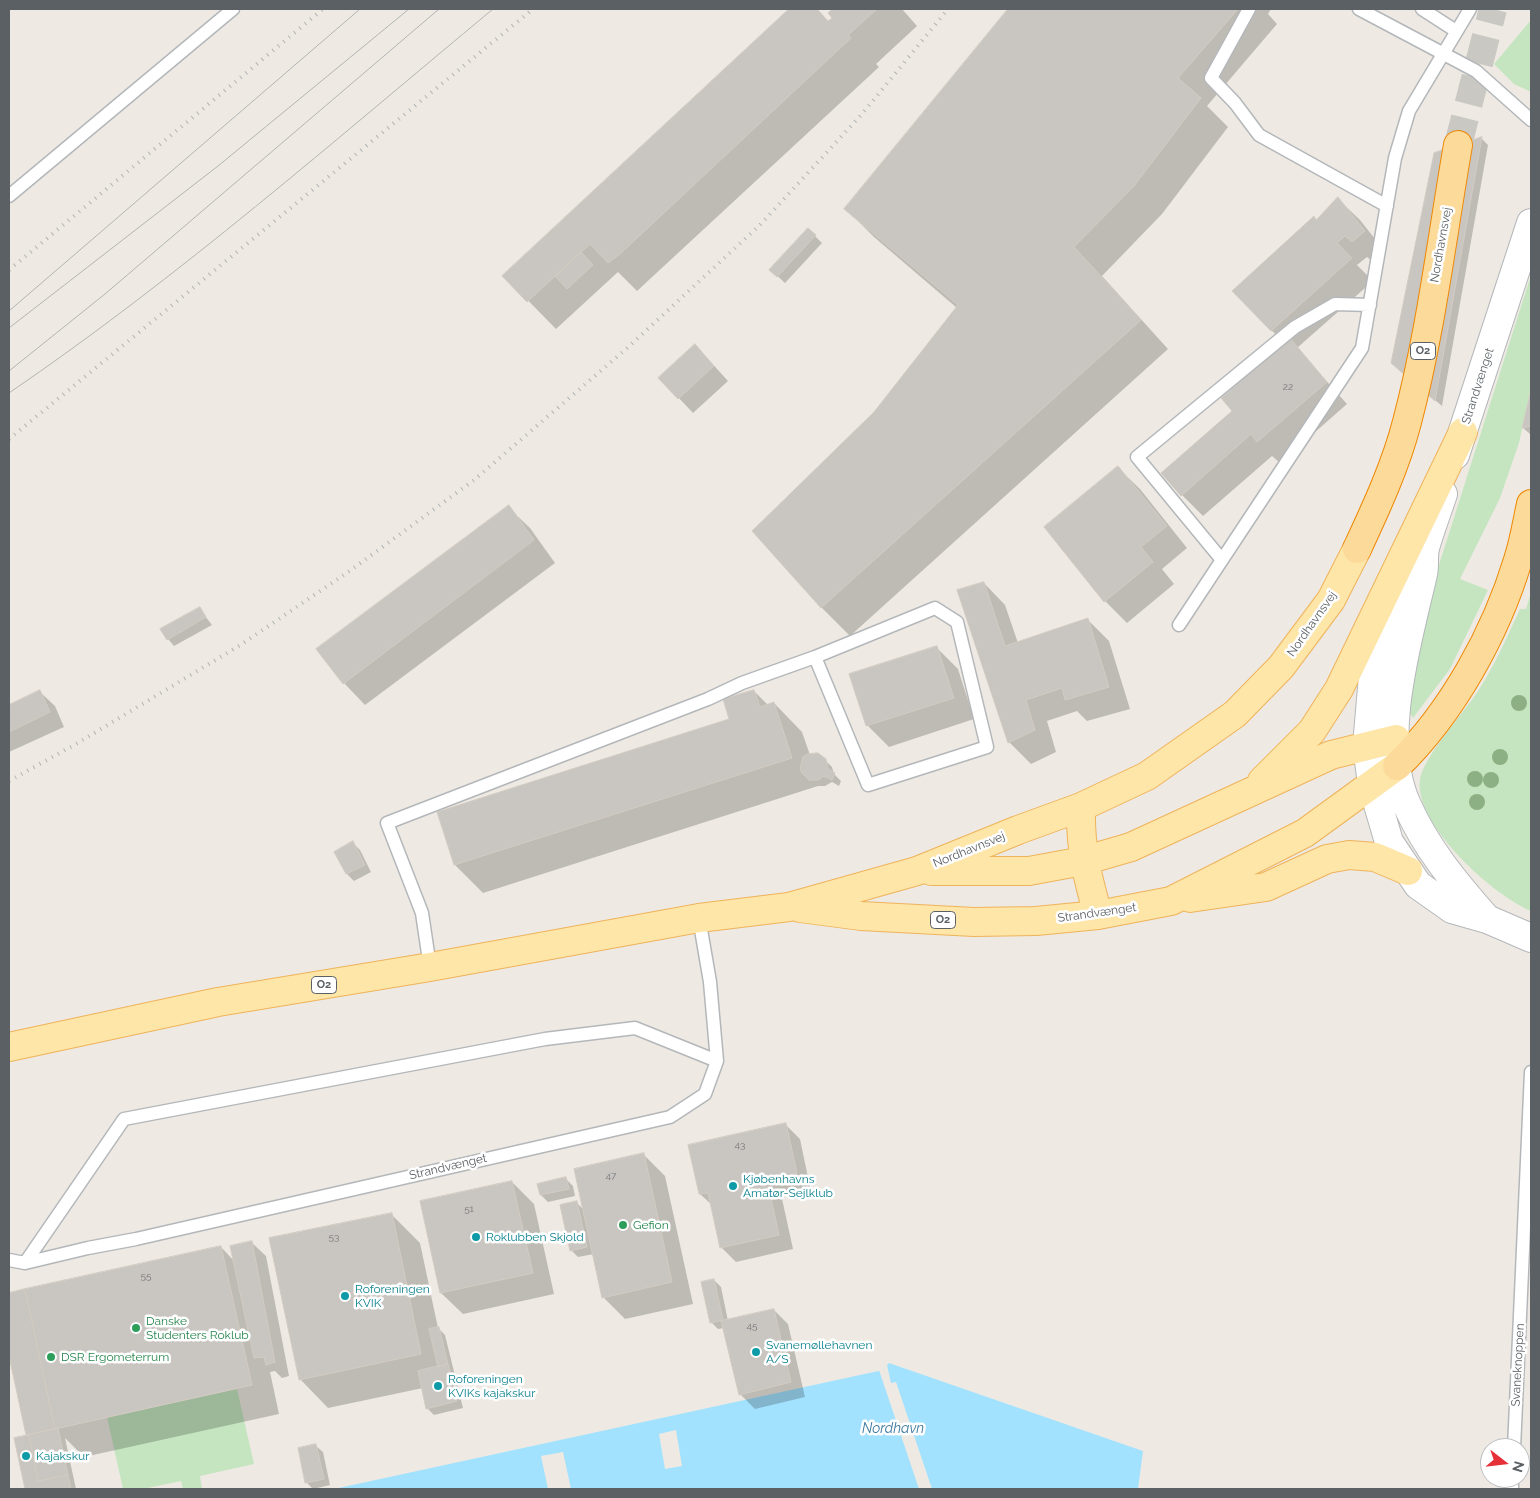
<!DOCTYPE html>
<meta charset="utf-8">
<style>
body{margin:0}
#map{position:relative;width:1540px;height:1498px;overflow:hidden;background:#eeeae3;font-family:Raleway,sans-serif}
canvas{display:block}
.frame{position:absolute;inset:0;border:10px solid #5b6064;pointer-events:none}
.north{position:absolute;left:1480px;top:1438px;width:50px;height:50px;box-sizing:border-box;background:#fff;border:1px solid #bdbfc1;border-radius:50%;rotate:106deg;font-size:14px;font-weight:700;line-height:20px;text-align:center;color:#5b6064}
.north::after{content:'';display:block;margin:auto;width:18px;height:22px;background:#e73139;clip-path:polygon(50% 0,100% 100%,50% 72%,0 100%)}
</style>
<div id="map">
<canvas width="1540" height="1498"></canvas>
<div class="frame"></div>
<div class="north">N</div>
</div>
<script>
const context = document.querySelector('canvas').getContext('2d');
context.lineJoin = 'round';
function fill(path, color) { context.fillStyle = color; context.fill(path, 'evenodd'); }
function strokePath(path, color, width, dash) { context.strokeStyle = color; context.lineWidth = width; context.lineCap = dash ? 'butt' : 'round'; context.setLineDash(dash || []); context.stroke(path); }
function drawText(font, color, halo, rows, align = 'center') {
  context.font = font + ' Raleway,sans-serif'; context.lineWidth = 5; context.setLineDash([]); context.textBaseline = 'middle'; context.strokeStyle = halo; context.fillStyle = color; for (const [text, x, y, turn = 0] of rows) {
    context.save(); context.translate(x, y); context.rotate((+turn || 0) * Math.PI / 180); context.textAlign = isNaN(turn) ? turn : align; if (halo) context.strokeText(text, 0, 0); context.fillText(text, 0, 0); context.restore();
  }
}
fill(new Path2D(`
 M1531,20V92L1514,84L1494,64Z
 M1531,275V387L1519,443L1500,498L1460,579L1488,590L1450,669L1413,718L1410,713L1413,674L1430,593Z
 M1531,593V911C1494,896 1413,824 1420,779C1424,756 1464,713 1478,691C1495,665 1507,637 1520,609H1526Z
 M237,1389L254,1464L200,1476L202,1489H183L181,1481L143,1489H123L107,1417Z`), '#c5e5c0');
fill(new Path2D(`
 M889,1363L1143,1451L1138,1489H334L883,1370Z`), '#a3e2fe');
fill(new Path2D(`
 M887,1365L891,1383L896,1382L932,1489H919L879,1370H883Z
 M676,1430L682,1466L665,1469L659,1434Z
 M563,1452L571,1489H548L541,1456Z`), '#eeeae3');
fill(new Path2D(`
 M791,9H816L829,22L834,18L829,13L834,9H902L917,26L876,64L879,67L637,291L618,272L556,329L504,276Z
 M1010,9H1271L1268,14L1277,24L1207,106L1228,127L1162,214L1102,276L1168,349L850,636L822,608L754,531L875,413L957,308L874,237L846,209Z
 M1481,138L1488,145L1442,406L1399,370Z
 M1338,199L1360,220L1386,253L1374,263L1367,257L1357,265L1373,281L1297,348L1347,404L1280,463L1272,456L1203,516L1182,495L1234,411L1285,344L1233,291L1317,221Z
 M808,229L822,243L785,283L771,270Z
 M709,360L728,381L693,413L660,378Z
 M1531,389V434H1530L1523,428Z
 M1118,468L1140,489L1187,548L1162,569L1174,584L1127,623L1105,601L1045,527Z
 M508,507L530,528L555,563L365,705L344,683Z
 M984,583L1005,605L1018,643L1087,619L1109,641L1130,709L1087,721L1077,711L1047,721L1056,752L1031,764L1009,742L959,591Z
 M199,608L212,625L174,646L168,639Z
 M936,647L958,669L974,719L889,747L867,725Z
 M754,691L768,705L774,703L802,732L810,755L825,760L832,767L834,774L841,781L839,786L832,782L825,786H818L483,893L455,865L731,719Z
 M40,692L55,706L64,727L9,752V706Z
 M353,843L360,850L371,872L354,881L347,874L336,852Z
 M785,1124L800,1139L810,1187L781,1194L793,1249L736,1262L721,1247L712,1205L700,1194Z
 M644,1155L665,1176L693,1304L625,1319L603,1297L594,1254L578,1257L571,1250L577,1203L584,1210Z
 M566,1179L573,1186L575,1196L548,1202L541,1195L539,1185Z
 M512,1182L534,1204L554,1294L463,1314L441,1293Z
 M391,1214L420,1243L438,1328L445,1335L463,1408L434,1415L427,1408L423,1388L328,1408L300,1379Z
 M251,1242L266,1256L289,1376L282,1378L275,1371L270,1372L279,1414L84,1457L65,1438L76,1489H26L16,1439L28,1436L9,1350V1294L221,1247L234,1261Z
 M714,1280L721,1287L728,1321L774,1310L788,1324L805,1397L755,1409L740,1394L724,1328L718,1329L711,1322Z
 M316,1446L323,1452L330,1485L313,1489L306,1482Z`), '#0003');
const building = new Path2D(`
 M789,9H817L828,21L832,18L828,13L832,9H877L848,35L851,38L620,254L608,263L590,244L527,302L502,276Z
 M1008,9H1238L1178,78L1201,98L1134,186L1074,247L1141,320L821,608L752,531L874,412L958,305L844,209Z
 M1482,137L1435,401L1391,363L1434,153Z
 M1338,197L1365,231L1352,242L1345,236L1337,243L1352,258L1271,331L1232,291L1314,216L1316,220Z
 M808,228L816,235L777,277L769,270Z
 M581,252L593,265L567,289L555,276Z
 M1290,338L1327,382L1257,442L1251,434L1181,496L1161,473L1232,411L1221,398Z
 M695,344L714,366L678,399L658,378Z
 M1531,387V426L1522,428L1531,390Z
 M1118,466L1167,526L1141,547L1153,562L1104,602L1044,527Z
 M509,505L534,540L343,684L316,649Z
 M984,582L1005,646L1088,618L1109,687L1065,700L1062,688L1026,700L1035,730L1008,743L957,590Z
 M200,607L206,617L167,640L160,629Z
 M937,646L954,698L866,726L849,674Z
 M40,690L50,712L9,732V705Z
 M754,690L760,707L774,702L792,758L454,865L437,812L729,719L723,699Z
 M818,753L826,759L828,769L835,773L832,780L824,776L818,780H809L802,773L800,768L803,757L808,754Z
 M353,841L365,865L346,874L334,852Z
 M786,1123L797,1173L767,1180L779,1235L720,1248L708,1193L699,1194L688,1145Z
 M644,1153L672,1282L602,1298L574,1169Z
 M566,1177L569,1189L540,1195L537,1184Z
 M512,1181L533,1273L440,1293L420,1201Z
 M577,1201L587,1247L570,1251L560,1205Z
 M392,1213L421,1354L299,1380L269,1238Z
 M252,1241L275,1362L266,1365L264,1357L254,1358L230,1246Z
 M221,1246L252,1385L55,1429L25,1289Z
 M714,1279L723,1320L710,1323L701,1282Z
 M25,1289L55,1429L26,1435L9,1356V1293Z
 M774,1309L791,1382L739,1395L721,1321Z
 M439,1327L448,1364L438,1367L429,1329Z
 M448,1364L457,1401L426,1409L418,1371Z
 M58,1428L68,1475L38,1481L29,1435Z
 M29,1435L38,1481L68,1475L71,1489H25L14,1438Z
 M316,1444L324,1479L305,1483L298,1448Z`);
fill(building, '#c9c5c0');
strokePath(building, '#d2cbc2', 1);
strokePath(new Path2D(`
 M1458,145L1493,9`), '#c9c8c3', 28, [28, 14]);
const service = new Path2D(`
 M1249,9L1211,78L1235,103L1259,135L1387,206
 M1359,9L1476,71L1531,120
 M1422,9L1456,31
 M9,196L233,9
 M1222,560L1137,457L1295,327L1335,304L1370,305
 M1179,625L1362,348L1395,158L1409,111L1470,9
 M430,967L422,913L387,823L708,699L742,683L815,657L935,608L957,622L987,747L868,785L815,657
 M9,1260L25,1263L88,1248L136,1239L670,1117L705,1094L717,1061L710,982L699,918
 M25,1263L124,1119L545,1039L635,1028L717,1061
 M1514,1448L1531,1072
 M1512,1489V1478`);
const tertiary = new Path2D(`
 M1455,455L1531,223
 M1443,494C1437,512 1430,530 1425,548C1423,557 1425,566 1423,574C1408,640 1377,741 1407,805C1426,848 1456,884 1487,919
 M1411,572L1390,617L1373,676L1367,746L1372,784L1389,842L1418,885L1452,909L1487,919L1531,938`);
const primary = new Path2D(`
 M1262,781L1312,731L1339,689L1463,432
 M1081,807C1080,849 1087,875 1098,915
 M931,871H1029L1083,861L1131,847L1331,755L1396,739
 M1190,898L1266,887L1327,859L1349,855L1375,857L1408,871
 M800,908L861,916L974,922L1036,921L1098,915L1171,901L1305,833L1397,766
 M9,1047L218,1002L430,967L699,918L789,907L917,871L1018,830L1081,807L1147,776L1235,714L1281,667L1331,600L1357,549`);
const trunk = new Path2D(`
 M1357,549C1376,508 1396,465 1407,422C1431,331 1442,237 1458,145
 M1397,766C1452,713 1496,633 1518,560C1524,542 1527,522 1531,504`);
strokePath(service, '#b4b7ba', 15);
strokePath(tertiary, '#b4b7ba', 30);
strokePath(primary, '#efb35b', 30);
strokePath(trunk, '#ee8703', 30);
strokePath(service, '#fff', 12);
strokePath(tertiary, '#fff', 28);
strokePath(primary, '#fee5a8', 28);
strokePath(trunk, '#fcdb9a', 28);
strokePath(new Path2D(`
 M9,311L360,9
 M9,328L218,166L409,9
 M9,371L105,294L439,9
 M9,393C179,277 335,140 493,9`), '#b2b3b4', 1);
strokePath(new Path2D(`
 M9,270L323,9
 M9,439L533,9
 M9,781L76,744L242,644L351,570L474,480L625,350L760,225L862,114L948,9`), '#b2b3b4', 4, [1, 6]);
context.fillStyle = '#8cb083';
for (const [x, y] of [
 [1519,703],
 [1500,757],
 [1475,779],
 [1491,780],
 [1477,802]
]) { context.beginPath(); context.arc(x, y, 8, 0, 2 * Math.PI); context.fill(); }
for (const [x, y, r, color] of [
 [733,1186,5,"#0f9aa8"],
 [623,1225,5,"#2e9e5b"],
 [476,1237,5,"#0f9aa8"],
 [345,1296,5,"#0f9aa8"],
 [136,1328,5,"#2e9e5b"],
 [756,1352,5,"#0f9aa8"],
 [51,1357,5,"#2e9e5b"],
 [438,1386,5,"#0f9aa8"],
 [26,1456,5,"#0f9aa8"]
]) { const dot = new Path2D(); dot.arc(x, y, r, 0, 2 * Math.PI); context.fillStyle = color; context.fill(dot); strokePath(dot, '#fff', 2); }
drawText('10px', '#76797b', null, [
 ["22",1288,387],
 ["43",740,1145],
 ["47",611,1176],
 ["51",469,1209],
 ["53",334,1237],
 ["55",146,1276],
 ["45",752,1326]
]);
for (const [x, y, w] of [
 [1423,351,25],
 [943,920,25],
 [324,985,25]
]) { const box = new Path2D(); box.roundRect(x - w / 2, y - 8.5, w, 17, 4); context.fillStyle = '#fff'; context.fill(box); strokePath(box, '#5b6064', 1); }
drawText('bold 11px', '#5b6064', null, [
 ["O2",1423,351],
 ["O2",943,920],
 ["O2",324,985]
]);
drawText('12px', '#5b6064', '#fff', [
 ["Nordhavnsvej",1441,245,-80],
 ["Strandvænget",1478,386,-72],
 ["Nordhavnsvej",1312,624,-55],
 ["Nordhavnsvej",969,850,-22],
 ["Strandvænget",1097,913,-8],
 ["Strandvænget",448,1167,-13],
 ["Svaneknoppen",1518,1365,-87]
]);
drawText('12px', '#0d838f', '#fff', [
 ["Kjøbenhavns",743,1179],
 ["Amatør-Sejlklub",743,1193],
 ["Roklubben Skjold",486,1237],
 ["Roforeningen",355,1289],
 ["KVIK",355,1303],
 ["Svanemøllehavnen",766,1345],
 ["A/S",766,1359],
 ["Roforeningen",448,1379],
 ["KVIKs kajakskur",448,1393],
 ["Kajakskur",36,1456]
], 'left');
drawText('12px', '#27864d', '#fff', [
 ["Gefion",633,1225],
 ["Danske",146,1321],
 ["Studenters Roklub",146,1335],
 ["DSR Ergometerrum",61,1357]
], 'left');
drawText('italic 14px', '#3b789e', '#fff', [
 ["Nordhavn",893,1429]
]);
</script>
